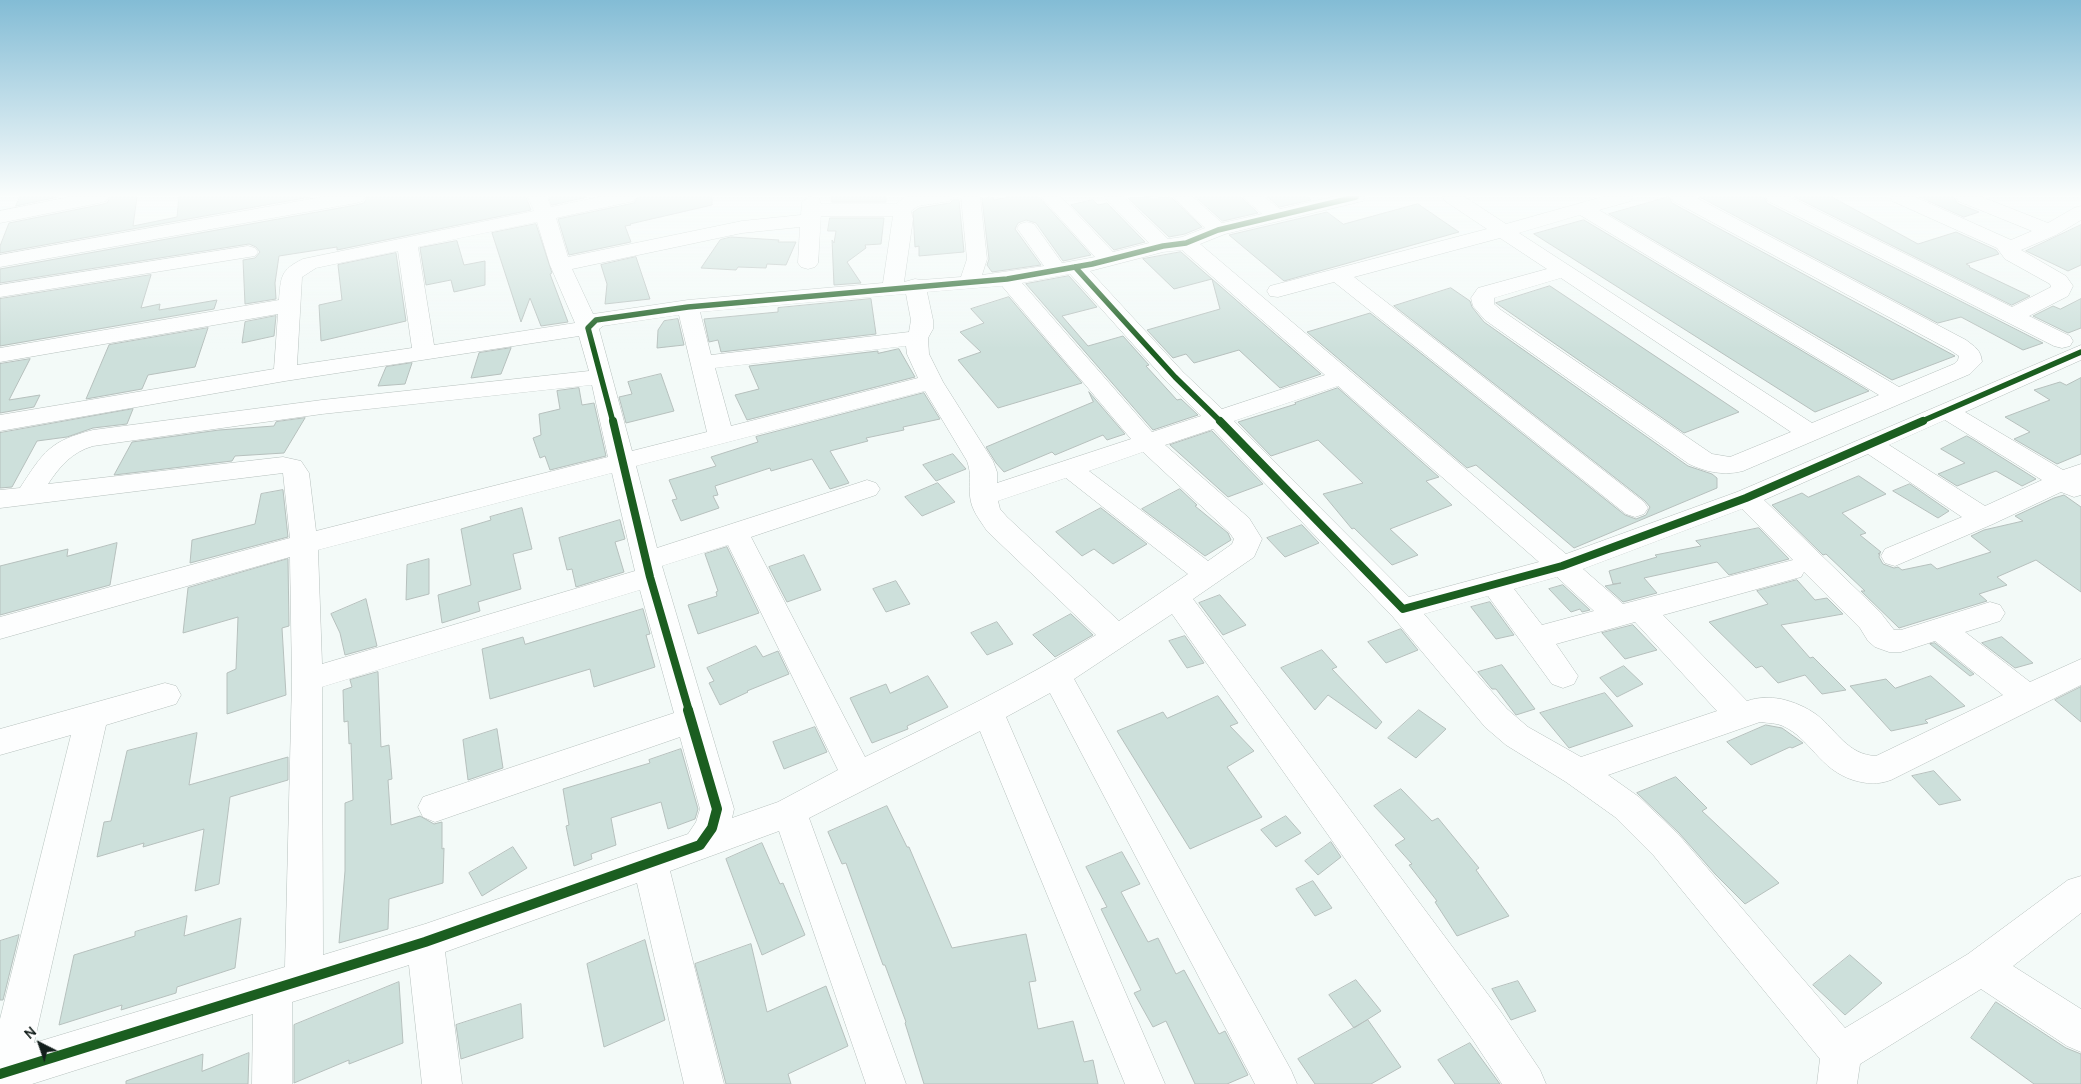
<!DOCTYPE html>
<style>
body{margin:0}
#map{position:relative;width:2081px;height:1084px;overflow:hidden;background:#f3faf8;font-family:Manrope,sans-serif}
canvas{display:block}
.north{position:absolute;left:15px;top:1019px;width:50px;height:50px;-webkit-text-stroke:4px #fff;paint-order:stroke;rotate:319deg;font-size:14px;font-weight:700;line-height:20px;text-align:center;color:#121e1b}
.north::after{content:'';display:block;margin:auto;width:18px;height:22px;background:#121e1b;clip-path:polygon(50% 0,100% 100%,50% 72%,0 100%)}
</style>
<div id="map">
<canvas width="2081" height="1084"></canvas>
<div class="north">N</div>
</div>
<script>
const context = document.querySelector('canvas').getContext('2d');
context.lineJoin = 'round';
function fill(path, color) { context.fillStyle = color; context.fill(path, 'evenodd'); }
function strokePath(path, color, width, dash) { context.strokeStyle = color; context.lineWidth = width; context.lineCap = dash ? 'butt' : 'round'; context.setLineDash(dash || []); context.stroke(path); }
const building = new Path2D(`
 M20,197H58L16,206Z
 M110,197H137L133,226L177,217L179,197H310L0,253V246L9,223L99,205L107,203Z
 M367,197H526L531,210L337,250V247L279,256L275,283L276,299L245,304L243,260L255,258L260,252L256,247L249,244L0,283V269L356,205L364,203Z
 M549,197H588L552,205Z
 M638,197H712V205L630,224L631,225L625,226L631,242L569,255L558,219L634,203Z
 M832,197H886V202H832Z
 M992,197L994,200L1008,197H1039L1091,255L1063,261L1036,223L1026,220L1018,223L1015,229L1041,265L992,272L987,265L989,259L982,199Z
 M1171,197L1202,227L1185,234L1169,237L1128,198Z
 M1196,197H1241L1258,213L1223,221Z
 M1268,197H1308L1311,200L1280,207Z
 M1669,197L1672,203L1955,356L1892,380L1609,214Z
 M1700,197H1764L1767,203L2043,343L2023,350L1961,317L1938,323Z
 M1795,197H1832L1918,244L1956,232L1996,250L1999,254L1966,264L1970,266L1969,267L2030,296L2012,305Z
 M1920,197H1954L1957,203L1979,212L1964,217Z
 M953,200H959L964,252L919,256V246L915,247L913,212L919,208L950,203Z
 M1093,200L1098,205L1107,203L1145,242L1114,250L1071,205Z
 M1418,204L1459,232L1284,281L1229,235L1327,212L1343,224Z
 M830,218H884L881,244L865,245L866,248L847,262L861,283L834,285L832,240L834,243L836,231H828Z
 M1584,220L1869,391L1815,412L1534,234Z
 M536,224L552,273L550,274L568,322L541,326L530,298L521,322L492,233Z
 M2081,225V265L2068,271L2026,251Z
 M731,237L779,240L778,242H796L786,265L767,264L766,268L738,267L736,270L701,268L720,240Z
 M457,241L464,265L485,261V285L454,292L451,280L426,285L420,248Z
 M1181,252L1321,374L1280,388L1239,350L1194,363L1186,354L1173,358L1147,330L1220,309L1212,279L1174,289L1143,259Z
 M396,253L406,321L321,341L319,305L342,300L338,265Z
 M636,257L650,299L605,304L607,284L601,265Z
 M151,275L141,308L160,304L159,310L217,300L214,309L0,346V299Z
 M1069,276L1097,307L1062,316L1088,346L1123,336L1149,365L1146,366L1177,400L1181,399L1198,415L1153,430L1026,284Z
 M1550,286L1739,412L1684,433L1496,303Z
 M1451,288L1470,301L1472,307L1484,322L1688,466L1712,474L1717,478V488L1574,548L1476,465L1467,468L1307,332L1370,313L1625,515L1636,519L1646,515L1650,507L1645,501L1394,306Z
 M1009,297L1082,383L998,408L958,360L981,352L960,332L984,323L971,309Z
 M871,299L876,334L721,352L718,340L709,342L704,319L778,312V308Z
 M2081,299V328L2068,333L2033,316L2053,306L2060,309Z
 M276,316L274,336L242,343L245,322Z
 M678,319L684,345L657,348L658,330L664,321Z
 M208,328L195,367L148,375L142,389L86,399L109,345Z
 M511,348L501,374L471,378L479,353Z
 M899,349L915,377L747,420L735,395L759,389L749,366L878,351V353Z
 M30,359L9,400L40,395L34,407L0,413V364Z
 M412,363L405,384L378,386L386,367Z
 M661,374L674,411L626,423L619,397L632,394L628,382Z
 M2081,378V454L2057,464L2014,439L2030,432L2005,417L2050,400L2034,390L2060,382L2066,385Z
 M579,388L582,405L594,403L606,456L550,470L545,456L540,458L533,438L541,435L539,414L560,409L557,391Z
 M1338,388L1439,477L1426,481L1452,505L1390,529L1418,555L1392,565L1354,528L1352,529L1323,494L1363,483L1318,440L1271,456L1238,422L1296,404L1295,403Z
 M1089,392L1125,434L1107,440L1103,435L1055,455L1052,452L1004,472L996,463L986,447L1093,402Z
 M924,393L940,419L903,427L904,430L866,438L868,441L830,451L849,483L830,489L812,459L771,471L770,468L715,486L718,495L713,496L719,508L681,521L672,500L677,499L669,480L716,466L711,457L758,442L756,437Z
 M133,409L127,424L93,428L67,437L37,441L12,487L0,488V433Z
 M305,418L284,453L235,456L232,461L114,475L132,442L219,430L274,426L276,422Z
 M1212,431L1263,484L1228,497L1170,445Z
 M1967,436L1974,440L2036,479L2022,486L1996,471L1957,486L1938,474L1965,463L1941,449Z
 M953,454L966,469L936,481L923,465Z
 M1859,476L1886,494L1842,513L1866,533L1860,535L1881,552L1878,554L1880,553L1879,557L1883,564L1894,568L1898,567L1902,570L1931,564L1937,569L1991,552L1971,536L1984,530L2023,521L2015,516L2054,498L2064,495L2081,507V592L2036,560L1997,577L2007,585L1979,594L1987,601L1899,628L1861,591H1865L1826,554L1823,555L1772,505L1802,493L1808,497Z
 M938,483L955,502L922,516L905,497Z
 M1910,484L1949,511L1938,518L1893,491Z
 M1180,489L1197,505L1195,506L1228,533L1231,540L1205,556L1142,509Z
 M283,490L288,537L190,563L192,540L255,524L261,494Z
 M522,508L532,549L513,554L521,589L478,602L480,611L442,623L438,595L471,585L461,529L491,520L490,517Z
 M1101,508L1147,544L1113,564L1094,549L1082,556L1056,532Z
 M620,520L625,539L615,542L624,572L576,587L572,569L567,570L559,538Z
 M1302,525L1319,543L1285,557L1267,538Z
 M1759,528L1789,559L1729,575L1717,562L1644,578L1657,593L1623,602L1605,586L1621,583L1613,584L1609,571L1657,557L1655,555L1701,546L1696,541Z
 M117,543L110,585L0,615V566L68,549L67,556Z
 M727,547L759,613L698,634L688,605L717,596L716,592L718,591L705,554Z
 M804,555L821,590L787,602L769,567Z
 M288,559L289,626L282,628L286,695L227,714V673L236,669L238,617L183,633L188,588Z
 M429,559V594L406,600L407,565Z
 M1797,580L1815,600L1827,598L1843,614L1781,625L1810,658L1813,657L1846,690L1822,694L1805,675L1778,683L1762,666L1756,668L1709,622L1768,604L1757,591Z
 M896,581L910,604L886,612L873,589Z
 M1563,585L1590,610L1582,612L1580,609L1571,612L1549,589Z
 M1220,595L1246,625L1223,635L1199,603Z
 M366,599L377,646L345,655L340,633L331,614Z
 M1490,602L1514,635L1496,639L1471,607Z
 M643,609L650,634L646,635L655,667L594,687L590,669L490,699L482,649L523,637L525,644Z
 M1071,614L1093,635L1055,657L1033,635Z
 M997,622L1013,644L987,655L971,633Z
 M1633,625L1657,650L1625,659L1602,633Z
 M1401,629L1418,650L1386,663L1368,642Z
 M1185,636L1204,663L1187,668L1169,641Z
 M2002,637L2033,663L2015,668L1982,643Z
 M1935,643L1974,674L1970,676L1930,644Z
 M756,646L763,657L778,651L789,674L747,691L748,692L720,705L709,683L714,681L707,668Z
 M1322,650L1337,667L1332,669L1382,722L1376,729L1328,695L1315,710L1281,668Z
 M1502,665L1535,709L1516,715L1496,689H1492L1478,672Z
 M1624,666L1643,684L1617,697L1600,678Z
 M378,672L381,747L389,745L392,779L388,780L391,825L420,816L434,824L442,822V849L444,848L443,883L389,899L388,929L339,943L345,871V803L353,800L351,743L349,744L348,721L344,722L343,690L352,687L350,680Z
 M928,676L948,707L907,726L908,729L872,743L850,698L886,684L890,693Z
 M1931,676L1965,706L1925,720L1928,723L1891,731L1850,686L1886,679L1895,688Z
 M2081,687V722L2055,700Z
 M1605,693L1633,726L1569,748L1540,713Z
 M1218,696L1238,723L1230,726L1254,751L1227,767L1262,817L1190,849L1117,731L1163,712L1167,718Z
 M1419,710L1446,729L1416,758L1388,738Z
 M1766,725L1782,728L1803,743L1792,748L1790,747L1751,765L1727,742Z
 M815,727L827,752L784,769L773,742Z
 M497,729L503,768L468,780L463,740Z
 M197,733L189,785L288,757V780L230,797L219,884L195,891L204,829L143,847L144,843L97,857L104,822L111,821L127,751Z
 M681,749L698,809L695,819L668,829L661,802L611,818L616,845L591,854L592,859L574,866L566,826L569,825L563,789L650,763L649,760Z
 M1934,771L1961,800L1939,805L1912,776Z
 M1676,777L1707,808L1702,811L1779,883L1745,904L1715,874L1679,833L1637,793Z
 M1401,789L1432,821L1438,818L1479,868L1476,870L1509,916L1457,936L1435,902L1437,901L1409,865L1412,864L1395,845L1405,839L1374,806Z
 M887,806L907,847H909L952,948L1026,934L1036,981L1029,982L1038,1029L1073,1021L1084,1062L1093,1060L1098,1084H924L905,1023L906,1022L885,965H883L846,863L842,864L828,832Z
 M1286,816L1301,833L1276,847L1261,830Z
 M1331,842L1341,857L1318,875L1305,861Z
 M762,843L780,884L783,883L805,935L762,955L726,859Z
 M513,847L527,868L482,896L469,873Z
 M1122,852L1140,884L1121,892L1148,942L1158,938L1176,974L1184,970L1219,1034L1225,1031L1248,1075L1227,1084H1195L1166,1021L1153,1027L1134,993L1141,990L1101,909L1107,907L1086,867Z
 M1313,881L1332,908L1315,916L1296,889Z
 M187,916L184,936L241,918L235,968L177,987L176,993L121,1010L122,1005L59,1025L74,955L135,936V932Z
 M19,935L3,1000H0V941Z
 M645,940L665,1020L604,1047L587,964Z
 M751,944L767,1012L826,986L848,1046L788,1074L791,1084H726L695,964Z
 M1850,955L1882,983L1845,1015L1813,985Z
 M1356,980L1381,1011L1354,1028L1329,995Z
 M1518,981L1536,1011L1511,1020L1492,989Z
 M399,982L403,1043L349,1064V1060L294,1083V1025Z
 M1996,1002L2066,1048L2081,1054V1084H2034L1971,1038Z
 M521,1004L523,1038L461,1059L456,1025Z
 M1368,1020L1401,1067L1371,1084H1315L1298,1059Z
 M1470,1043L1500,1084H1455L1438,1060Z
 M249,1053L248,1084H126V1081L203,1054L202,1071Z`);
fill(building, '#cde0db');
strokePath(building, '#b6c0bd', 1);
const minor = new Path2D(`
 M69,197H108L106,201L99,203L0,223V211Z
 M322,197H365L363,201L356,203L0,267V255Z
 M528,197H547L551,207L599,197H636L634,201L556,218L568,257L742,221L801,215L802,202L808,197L819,198L821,204H896L905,197H952L950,201L918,206L911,211L913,219L904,282L915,279L921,280L961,277L967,259L961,197H980L987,259L982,275L1044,266L1017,228L1020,224L1027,222L1034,224L1062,263L1095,257L1041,197H1061L1113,252L1149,243L1104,197H1124L1168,239L1182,237L1205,228L1173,197H1193L1222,223L1262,214L1243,197H1264L1280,209L1331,197H1365L1363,201L1225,234L1200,244L1566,554L1737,492L2081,345V360L1965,412L2063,470L2081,464V495L2074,497L2061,492L1993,524L1895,566L1885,563L1881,556L1885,549L1962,517L1868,454L1764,500L1880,612L1894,630H1901L1990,602L2000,605L2005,613L2000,621L1965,632L2030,682L2081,659V685L1891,780C1877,785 1867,784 1853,780C1819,769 1811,739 1783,726C1777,723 1768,723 1760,722L1608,775L1639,797L1678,834L1845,1028L1968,954L2068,880L2081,876V913L2013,966L2081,1009V1052L2067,1046L1981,989L1860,1064L1857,1084H1817L1820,1059L1654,856L1615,817L1566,782L1506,745L1485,727L1393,617L1213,429L1165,445L1249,518L1262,539L1254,557L1193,599L1501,1012L1540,1070L1546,1084H1502L1473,1040L1172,614L1074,679L1291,1070L1297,1084H1255L1050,693L1006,717L1165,1084H1125L980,731L809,818L906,1084H866L779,831L670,871L724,1084H684L637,883L445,952L462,1084H422L409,965L292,1002V1084H252L253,1014L32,1084H0V1019L71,735L0,755V729L165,683L176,686L181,695L176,704L106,725L34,1043L285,967L292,680L290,557L0,639V617L290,538L283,473L0,508V490L20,488C44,451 50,441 93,430L322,400L589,371L579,336L285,381L0,431V415L274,369L278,314L0,362V348L279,300C281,277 280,270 303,259L534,211ZM821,216H893L883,283L688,300L593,314L572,269L742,233L800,227L798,263L801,267L808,269L815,267L818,263ZM537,222L550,265L575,323L434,345L418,247ZM1182,250L1325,375L1222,409L1183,372L1090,271L1163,252ZM398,251L412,348L297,365L302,277L316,268ZM1070,274L1167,382L1201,416L1152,432L1022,283ZM1002,286L1131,439L997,483V472L993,461L943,382L929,354L928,338L933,329V320L927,292ZM906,294L911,320L909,332L711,355L700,312ZM679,315L707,432L632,451L599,329L603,326ZM906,346L907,354L918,378L731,426L715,368ZM592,385L608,457L316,531L309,473L301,461L283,457L48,484C60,466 72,452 93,446L322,414ZM1338,386L1539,562L1409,597L1234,421ZM925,391L967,461C972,475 969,482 970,496C971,510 980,520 987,531L1096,635C1022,681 944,719 865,757L751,537L876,495L880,489L876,483L867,480L858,483L657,548L636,466ZM1945,420L2042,480L1985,506L1889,445ZM1143,452L1229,532L1234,539L1232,544L1208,561L1089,471ZM612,473L635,571L322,664L318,550ZM1066,478L1188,574L1119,621L1007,517L1000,509L998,501ZM1742,509L1793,560L1623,604L1583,569ZM728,545L838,770L778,802L732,818L734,809L662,566ZM1804,572L1860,628L1868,641L1875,647L1889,652H1901L1935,641L2003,695L1876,756C1848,755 1837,731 1817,715C1806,707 1794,702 1781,699C1769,697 1759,697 1747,701L1663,615L1801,577ZM1557,577L1594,611L1542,625L1514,589ZM640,590L674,713L423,797L418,807L423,817L435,822L680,737L700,809L696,822L688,834L425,924L323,955L322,687ZM1488,596L1552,684L1563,688L1574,684L1578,676L1556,644L1635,622L1717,711L1581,757L1528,727L1507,709L1424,614Z
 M1443,197H1465L1506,224L1602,197H1633L1631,201L1599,210L1899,387L1954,364L1958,360L1959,356L1950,350L1673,201L1671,197H1695L1966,340C1975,347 1981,350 1982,362L1970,374L1743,471C1724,476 1706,472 1689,464L1485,320L1473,306L1471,298L1478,288L1547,269L1500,238L1354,277L1644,502L1648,508L1644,514L1635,517L1626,514L1334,282L1278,297L1270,296L1267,291L1270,286L1487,229L1445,201ZM1580,215L1879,395L1812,423L1519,233ZM1561,278L1791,432L1730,457L1712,454L1501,310L1494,304V298Z
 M1766,197H1790L2012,307L2051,287L2050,284L2005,259L1997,248L1892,201L1890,197H1915L2011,240L2032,231L1958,201L1956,197H1982L2048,223L2074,208L2081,206V220L2056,235L2021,250L2066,276L2073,286L2068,296L2029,316L2070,336L2073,341L2070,346L2062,348L2054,346L1768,201Z
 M248,246L255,248L258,252L255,256L0,297V285Z`);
strokePath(minor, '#b6c0bd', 1);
fill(minor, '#fdfefe');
strokePath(new Path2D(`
 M1075,267L1175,377L1221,422
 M613,422L588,328L596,320L688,307L1007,279L1092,264L1163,246L1186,243L1218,230L1356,197
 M1920,422L2081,352`), '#1b5e20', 5.5);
strokePath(new Path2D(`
 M613,421L650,577L689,711
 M1220,421L1403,609L1562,566L1746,498L1923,421`), '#1b5e20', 8);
strokePath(new Path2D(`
 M0,1074L425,942L700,845L712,828L717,809L688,710`), '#1b5e20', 10);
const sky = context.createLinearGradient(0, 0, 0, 349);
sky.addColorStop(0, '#83bcd5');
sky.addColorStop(0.56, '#fafdfc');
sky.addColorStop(1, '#fafdfc00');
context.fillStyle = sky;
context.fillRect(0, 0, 2081, 349);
</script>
